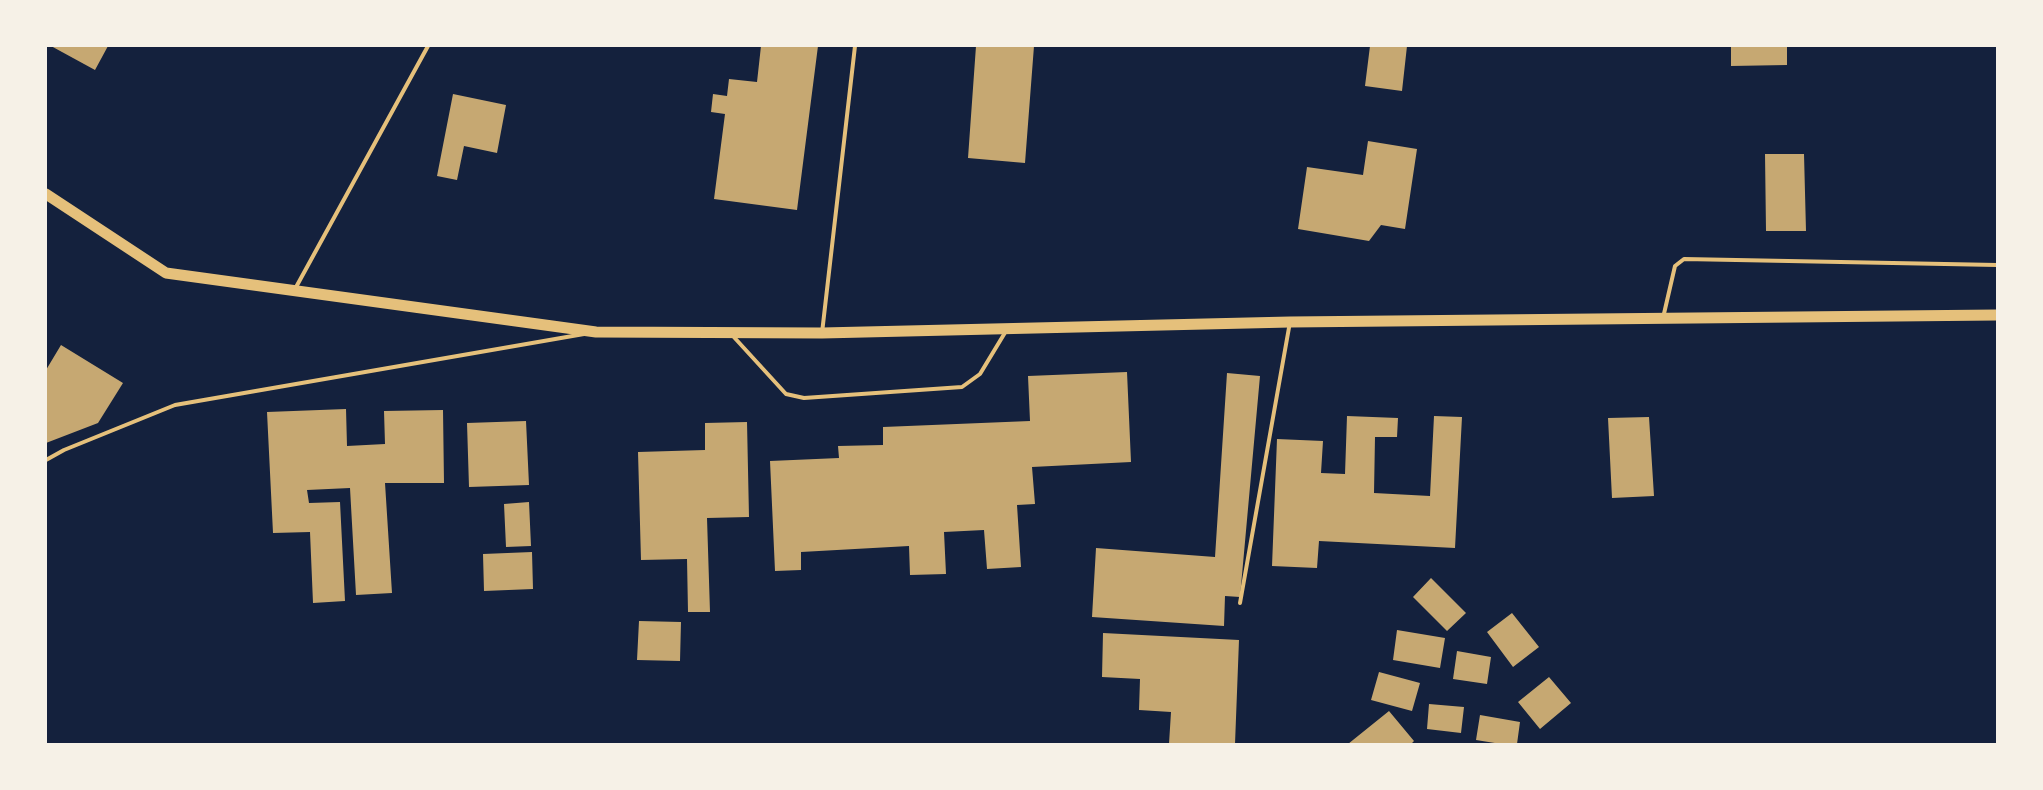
<!DOCTYPE html>
<style>
body{margin:0}
#map{position:relative;width:2043px;height:790px;overflow:hidden;background:#14213d;font-family:"Sofia Sans Condensed",sans-serif}
canvas{display:block}
.frame{position:absolute;inset:0;border:47px solid #f6f1e7;pointer-events:none}
</style>
<div id="map">
<canvas width="2043" height="790"></canvas>
<div class="frame"></div>
</div>
<script>
const context = document.querySelector('canvas').getContext('2d');
context.lineJoin = 'round';
function fill(path, color) { context.fillStyle = color; context.fill(path, 'evenodd'); }
function strokePath(path, color, width, dash) { context.strokeStyle = color; context.lineWidth = width; context.lineCap = dash ? 'butt' : 'round'; context.setLineDash(dash || []); context.stroke(path); }
fill(new Path2D(`
 M51,46H108L95,70Z
 M761,46H818L797,210L714,199L725,114L711,112L713,94L727,96L729,79L757,82Z
 M976,46H1034L1025,163L968,158Z
 M1370,46H1407L1402,91L1365,86Z
 M1731,46H1787V65L1731,66Z
 M453,94L506,105L497,153L464,146L457,180L437,176Z
 M1368,141L1417,149L1405,229L1381,225L1369,241L1298,229L1307,167L1363,175Z
 M1765,154H1804L1806,231H1766Z
 M61,345L123,383L98,423L46,443V370Z
 M1127,372L1131,462L1032,467L1035,504L1017,505L1021,567L987,569L984,530L944,532L946,574L910,575L909,546L801,552V570L775,571L770,461L839,458L838,446L883,445V427L1030,421L1028,376Z
 M1227,373L1260,376L1240,597L1225,596L1224,626L1092,617L1096,548L1215,557Z
 M346,409L347,446L385,444L384,411L443,410L444,483H385L392,593L356,595L350,488L307,490L309,503L340,502L345,601L313,603L310,532L273,533L267,412Z
 M1347,416L1398,418L1397,437H1375L1374,493L1430,496L1434,416L1462,417L1455,548L1319,541L1317,568L1272,566L1277,439L1323,441L1321,473L1345,474Z
 M1649,417L1654,496L1612,498L1608,418Z
 M526,421L529,485L469,487L467,423Z
 M747,422L749,517L707,518L710,612H688L687,559L641,560L638,452L705,450V423Z
 M529,502L531,546L506,547L504,504Z
 M532,552L533,589L484,591L483,554Z
 M1431,578L1466,613L1447,631L1413,597Z
 M1512,613L1539,647L1513,667L1487,632Z
 M639,621L681,622L680,661L637,660Z
 M1397,630L1445,638L1440,668L1393,660Z
 M1103,633L1239,640L1235,744H1169L1171,712L1139,710L1140,679L1102,677Z
 M1457,651L1491,657L1487,684L1453,679Z
 M1379,672L1420,683L1412,711L1371,700Z
 M1549,677L1571,703L1540,729L1518,702Z
 M1429,704L1464,707L1461,733L1427,729Z
 M1389,711L1414,741L1411,744H1348Z
 M1480,715L1520,722L1517,744H1501L1476,740Z`), '#c6a872');
strokePath(new Path2D(`
 M295,289L428,46
 M1663,318L1675,266L1684,259L1997,265
 M822,333L855,46
 M732,335L786,394L804,398L962,387L980,374L1006,331
 M46,460L64,450L175,405L584,334
 M1240,603L1290,322`), '#e5c07b', 4);
strokePath(new Path2D(`
 M46,194L166,273L596,332L822,333L1290,322L1997,315`), '#e5c07b', 11);
</script>
